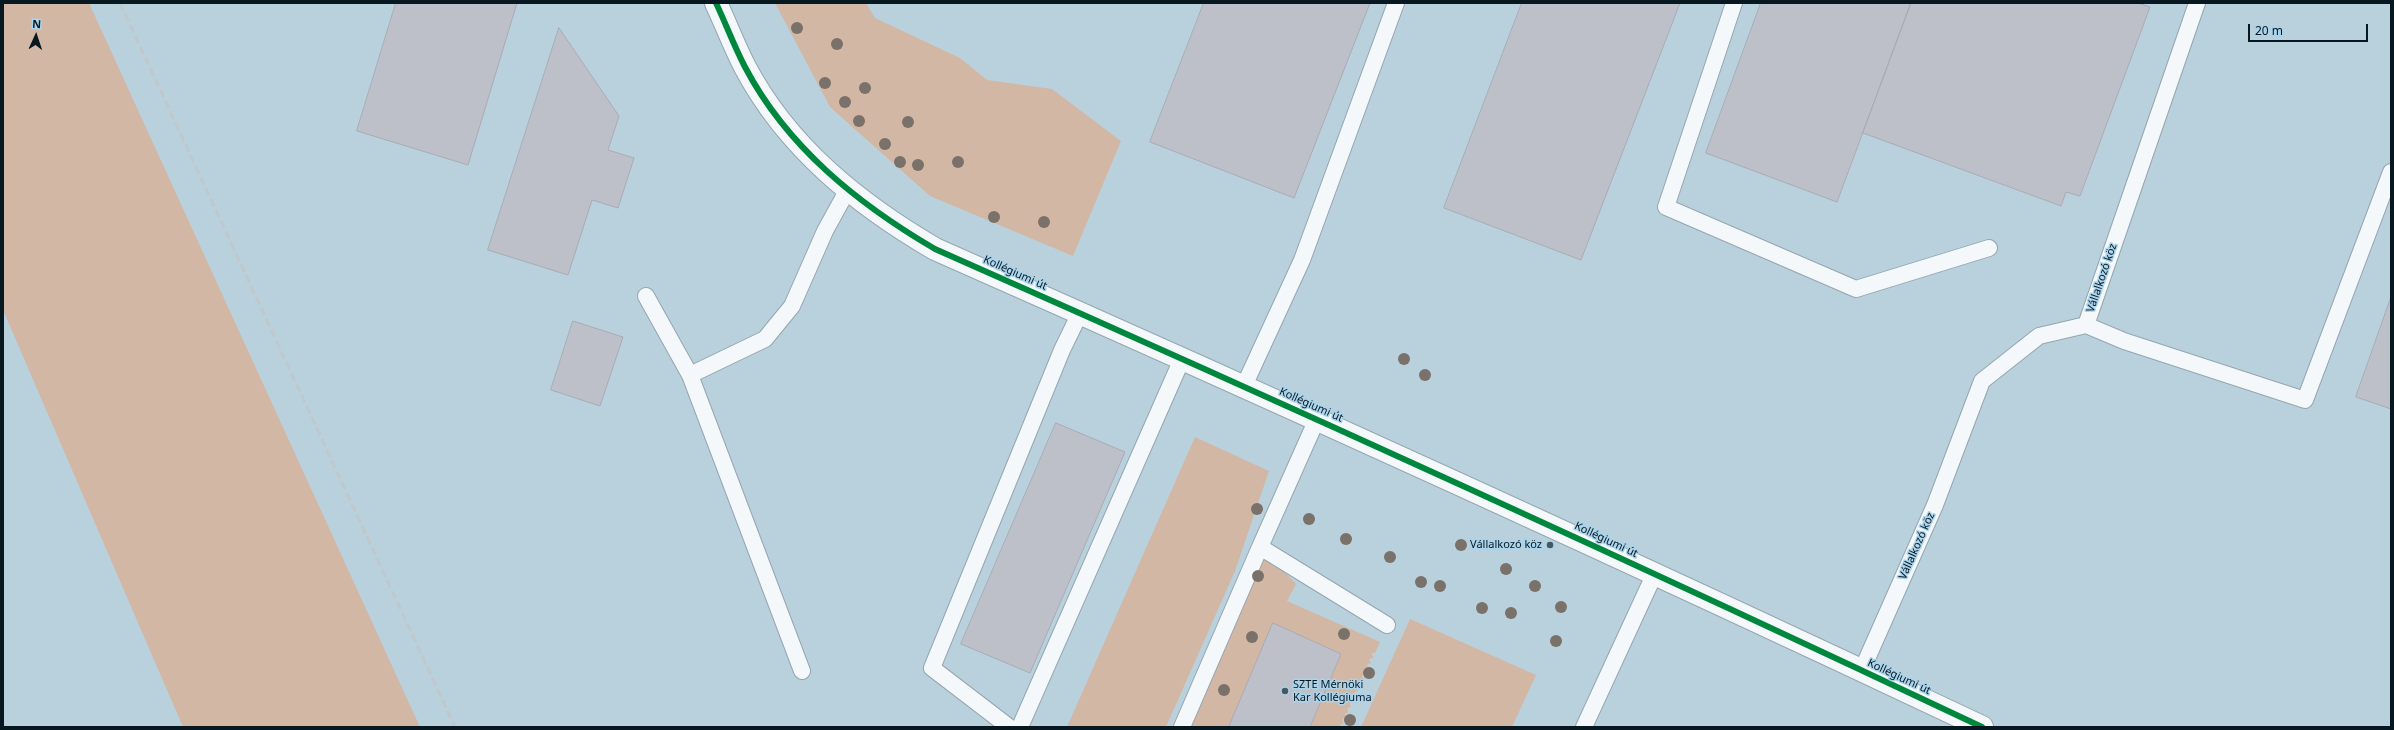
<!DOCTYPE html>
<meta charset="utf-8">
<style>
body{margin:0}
#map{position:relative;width:2394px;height:730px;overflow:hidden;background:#b9d0dd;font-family:"Noto Sans",sans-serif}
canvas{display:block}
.frame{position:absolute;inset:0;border:4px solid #081820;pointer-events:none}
.north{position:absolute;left:16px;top:16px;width:40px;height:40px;-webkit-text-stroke:3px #aad4ec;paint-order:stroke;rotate:3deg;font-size:11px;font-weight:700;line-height:16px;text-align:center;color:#081820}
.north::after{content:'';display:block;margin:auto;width:14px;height:18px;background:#081820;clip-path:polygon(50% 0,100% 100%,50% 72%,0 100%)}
.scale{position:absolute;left:2248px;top:24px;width:120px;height:18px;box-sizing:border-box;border:2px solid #081820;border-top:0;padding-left:5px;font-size:12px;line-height:14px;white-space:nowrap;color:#081820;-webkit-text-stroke:3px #aad4ec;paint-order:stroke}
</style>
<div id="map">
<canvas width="2394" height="730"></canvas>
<div class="frame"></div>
<div class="north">N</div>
<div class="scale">20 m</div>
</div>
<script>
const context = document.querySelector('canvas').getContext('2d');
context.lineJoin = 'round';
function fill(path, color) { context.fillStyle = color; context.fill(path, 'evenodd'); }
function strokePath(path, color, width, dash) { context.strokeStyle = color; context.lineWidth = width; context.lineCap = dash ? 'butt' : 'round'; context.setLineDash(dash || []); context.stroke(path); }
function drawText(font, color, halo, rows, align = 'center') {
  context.font = font + ' "Noto Sans",sans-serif'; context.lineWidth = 3; context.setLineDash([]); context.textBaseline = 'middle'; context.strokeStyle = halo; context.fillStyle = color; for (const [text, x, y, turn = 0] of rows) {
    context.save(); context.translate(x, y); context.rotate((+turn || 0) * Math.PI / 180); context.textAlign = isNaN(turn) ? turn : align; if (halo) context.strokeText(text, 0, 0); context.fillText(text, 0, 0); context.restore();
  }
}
fill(new Path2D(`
 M3,3H89L420,727H183L3,310Z
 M775,3H866L875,18L960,58L987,80L1052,89L1121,141L1073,256L930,196L830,107Z
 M1195,437L1269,471L1235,571L1166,727H1067Z
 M1260,547L1296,584L1287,601L1380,642L1341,727H1310L1341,654L1273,624L1229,727H1183Z
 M1410,619L1536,675L1512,727H1361Z`), '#d3b7a5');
const building = new Path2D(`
 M396,3H517L468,165L357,131Z
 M1204,3H1370L1294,198L1150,142Z
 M1522,3H1680L1581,260L1444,208Z
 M1761,3H1911L1837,202L1706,153Z
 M1911,3H2138L2150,7L2080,196L2066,192L2061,206L1863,133Z
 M559,28L619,116L608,150L634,158L618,208L592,200L568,275L488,250Z
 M2391,297V409L2356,397Z
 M573,321L623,337L600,406L551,390Z
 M1056,423L1125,452L1030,673L961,644Z
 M1273,623L1341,654L1310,727H1229Z`);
fill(building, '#bdc0c9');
strokePath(building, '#a9abb4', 1);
const service = new Path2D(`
 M1734,3L1666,207L1856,289L1989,248
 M646,296L690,375L802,671
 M2086,325L2124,341L2305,400L2391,172
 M690,375L765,339L792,306L825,231L847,191
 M1244,386L1302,260L1396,3
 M1317,419L1260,547L1387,625
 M1862,670L1935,505L1982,381L2039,336L2086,325L2197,3
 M1009,727L932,668L1062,350L1080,313
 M1020,727L1182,359
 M1182,727L1260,547
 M1584,727L1655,573`);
const tertiary = new Path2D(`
 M716,3C726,24 734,46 745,67C787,147 858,204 935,249C1286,404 1635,563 1982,727`);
strokePath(service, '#94a6b0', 18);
strokePath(tertiary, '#94a6b0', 24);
strokePath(new Path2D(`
 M1341,727L1375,651`), '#c7ced2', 2.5, [3, 3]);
strokePath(service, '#f4f8fa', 16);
strokePath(tertiary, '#f4f8fa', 22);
strokePath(new Path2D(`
 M120,3L455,727`), '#c1c8cb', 3, [8, 4]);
strokePath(new Path2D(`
 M716,3C726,24 734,46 745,67C787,147 858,204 935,249C1286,404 1635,563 1982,727`), '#00873e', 6);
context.fillStyle = '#7a716a';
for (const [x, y] of [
 [797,28],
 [837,44],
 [825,83],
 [865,88],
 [845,102],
 [859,121],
 [908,122],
 [885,144],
 [900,162],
 [958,162],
 [918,165],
 [994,217],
 [1044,222],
 [1404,359],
 [1425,375],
 [1257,509],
 [1309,519],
 [1346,539],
 [1461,545],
 [1390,557],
 [1506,569],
 [1258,576],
 [1421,582],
 [1440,586],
 [1535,586],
 [1561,607],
 [1482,608],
 [1511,613],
 [1344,634],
 [1252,637],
 [1556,641],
 [1369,673],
 [1224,690],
 [1350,720]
]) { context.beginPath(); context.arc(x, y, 6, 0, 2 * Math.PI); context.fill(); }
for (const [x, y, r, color] of [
 [1550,545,4,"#465862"],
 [1285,691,4,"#465862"]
]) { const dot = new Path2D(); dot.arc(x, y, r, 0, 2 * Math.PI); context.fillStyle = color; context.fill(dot); strokePath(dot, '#aad4ec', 1.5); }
drawText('11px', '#081820', '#aad4ec', [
 ["Kollégiumi út",1015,273,24],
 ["Vállalkozó köz",2102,278,-71],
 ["Kollégiumi út",1311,405,24],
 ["Kollégiumi út",1606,540,25],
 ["Vállalkozó köz",1917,546,-66],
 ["Kollégiumi út",1899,677,25]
]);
drawText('11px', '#081820', '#aad4ec', [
 ["Vállalkozó köz",1542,545],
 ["SZTE Mérnöki",1293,685,"left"],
 ["Kar Kollégiuma",1293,698,"left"]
], 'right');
</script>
